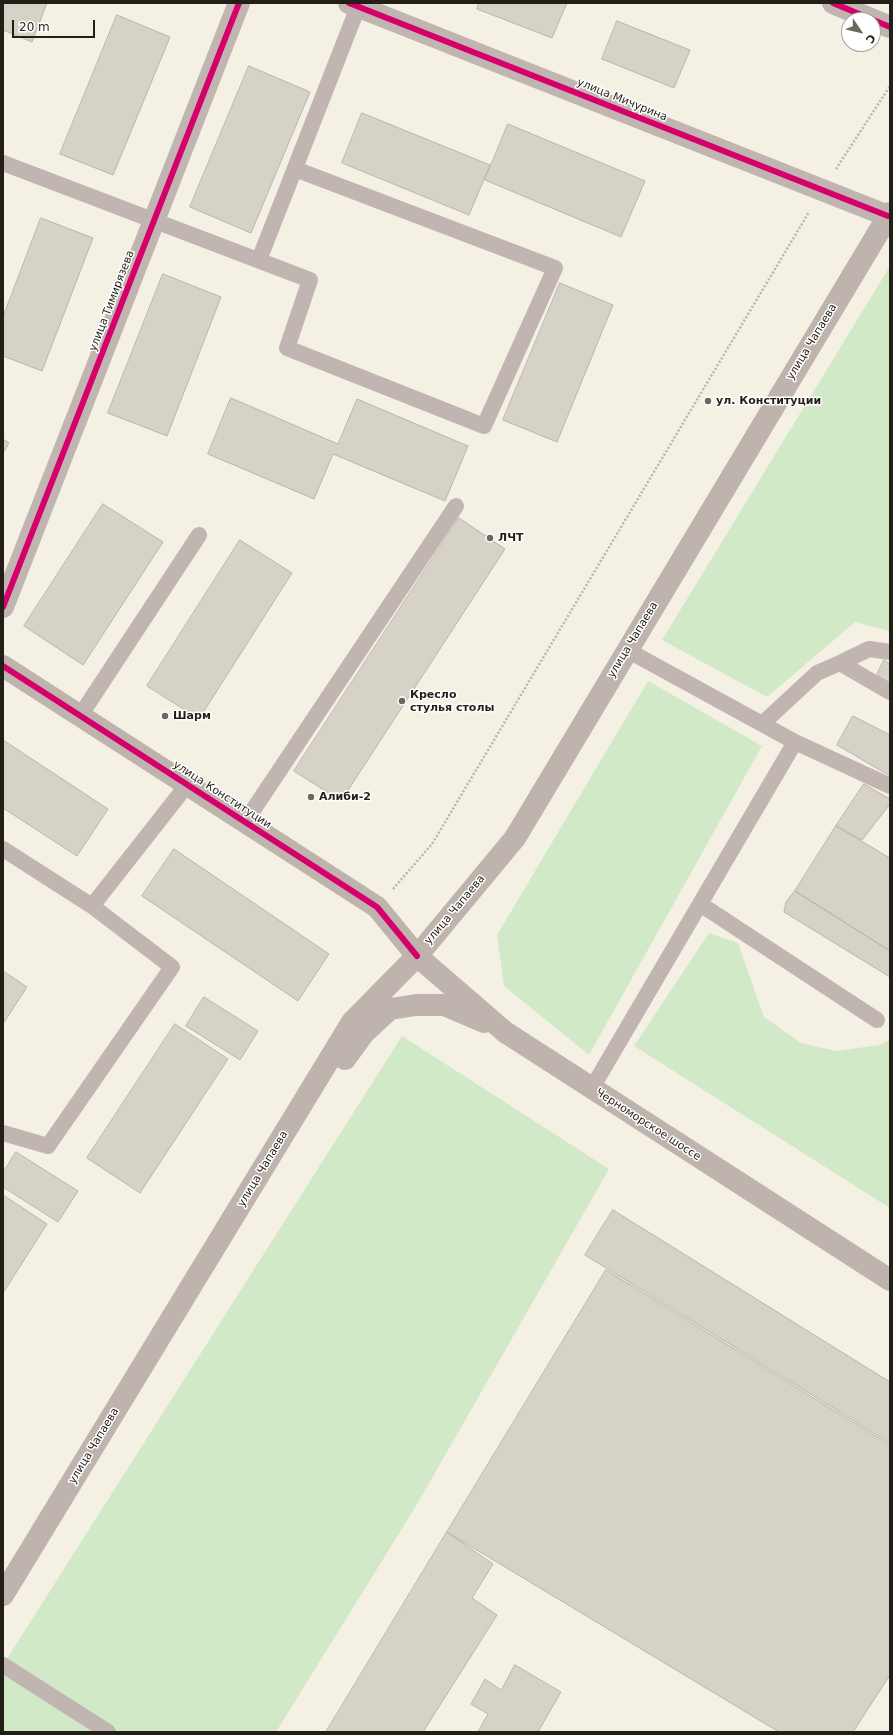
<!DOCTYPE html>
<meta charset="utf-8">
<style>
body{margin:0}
#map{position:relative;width:893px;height:1735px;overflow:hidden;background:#f4f0e3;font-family:"DejaVu Sans",sans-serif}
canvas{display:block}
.frame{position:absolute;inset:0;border:4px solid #231f17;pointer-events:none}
.north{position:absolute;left:841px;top:12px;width:40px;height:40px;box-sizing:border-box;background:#fff;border:1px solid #a7a5a2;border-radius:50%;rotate:125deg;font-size:11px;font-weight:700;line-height:16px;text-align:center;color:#231f17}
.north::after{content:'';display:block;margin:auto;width:14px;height:18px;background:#6c685e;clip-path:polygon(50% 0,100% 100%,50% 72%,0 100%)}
.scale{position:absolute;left:12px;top:20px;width:83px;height:18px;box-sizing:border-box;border:2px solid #231f17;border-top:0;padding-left:5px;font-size:12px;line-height:14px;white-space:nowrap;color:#231f17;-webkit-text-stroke:3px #fff;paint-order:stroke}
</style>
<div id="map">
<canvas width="893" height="1735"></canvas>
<div class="frame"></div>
<div class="north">С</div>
<div class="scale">20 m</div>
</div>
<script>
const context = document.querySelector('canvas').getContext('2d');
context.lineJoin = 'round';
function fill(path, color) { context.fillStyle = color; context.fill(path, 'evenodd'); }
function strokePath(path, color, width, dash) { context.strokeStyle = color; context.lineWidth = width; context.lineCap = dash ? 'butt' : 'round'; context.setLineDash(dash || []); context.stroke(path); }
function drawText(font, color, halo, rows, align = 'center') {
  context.font = font + ' "DejaVu Sans",sans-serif'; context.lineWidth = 3; context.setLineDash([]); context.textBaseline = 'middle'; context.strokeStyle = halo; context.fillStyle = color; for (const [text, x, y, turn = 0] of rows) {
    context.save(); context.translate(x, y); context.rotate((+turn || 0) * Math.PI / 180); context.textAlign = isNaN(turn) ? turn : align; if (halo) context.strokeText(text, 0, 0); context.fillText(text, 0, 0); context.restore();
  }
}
fill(new Path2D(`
 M890,266V631L855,622L767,697L662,640Z
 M648,681L762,746L589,1055L504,986L497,935Z
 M709,933L738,943L764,1017L801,1043L836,1051L880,1045L890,1040V1208L634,1046Z
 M402,1036L609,1169L416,1506L276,1732H3V1665Z`), '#d2e9c8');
const building = new Path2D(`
 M3,3H47L32,42L3,30Z
 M479,3H567L552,38L477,9Z
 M117,15L170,37L113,175L60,154Z
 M617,21L690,50L674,88L602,59Z
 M249,66L310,92L251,233L190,207Z
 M362,113L490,165L469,215L342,163Z
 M508,124L645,181L621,237L485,180Z
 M41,218L93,238L42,371L3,356V317Z
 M163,274L221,297L167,436L108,413Z
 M560,283L613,305L557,442L503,420Z
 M231,398L338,444L357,399L468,446L445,501L333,454L314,499L208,454Z
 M3,439L9,443L3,453Z
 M103,504L163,542L83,665L24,626Z
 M459,518L505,549L341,801L294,771Z
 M240,540L292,573L199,719L147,686Z
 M884,660L890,664V683L877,675Z
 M853,716L890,735V776L837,745Z
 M3,740L108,809L77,856L3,808Z
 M864,784L890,799V804L862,840L836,826Z
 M836,826L890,858V951L795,891Z
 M174,849L329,954L298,1001L142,896Z
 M795,891L890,951V977L784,912L786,902Z
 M3,971L27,987L3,1024Z
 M204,997L258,1031L240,1060L186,1026Z
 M175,1024L228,1059L140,1193L87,1158Z
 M16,1152L78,1191L58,1222L3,1187V1173Z
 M3,1195L47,1224L3,1293Z
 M613,1210L890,1382V1443L585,1255Z
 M606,1270L890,1445V1675L853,1732H779L447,1532Z
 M447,1532L493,1564L472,1598L497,1615L423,1732H326Z
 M515,1665L561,1692L538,1732H478L488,1714L471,1704L485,1679L501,1690Z`);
fill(building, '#d6d2c8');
strokePath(building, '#b9b5ab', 1);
strokePath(new Path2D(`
 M836,169L890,86
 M393,889L432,844L809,212`), '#bcb4ae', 2.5, [2, 2]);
strokePath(new Path2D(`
 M3,163L310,280L287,348L484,426L555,268L295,169
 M259,260L358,7
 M840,663L869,649L890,652
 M80,716L199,535
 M762,724L817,673L840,663L890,692
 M795,742L890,786
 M245,822L456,506
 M3,849L92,906
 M700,904L877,1020
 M592,1088L795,742L627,650
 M3,1133L48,1146L172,967L92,906L187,785
 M3,1665L108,1732`), '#c1b5b1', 16);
strokePath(new Path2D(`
 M349,3L888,216
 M833,3L890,27
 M3,607L239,3`), '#c1b5b1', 22);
strokePath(new Path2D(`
 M3,666L377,907L417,956L505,1032L890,1280
 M345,1059L364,1033L390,1009L416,1005H444L484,1022
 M3,1595L352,1022L417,956L515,838L890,213`), '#bfb4ad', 22);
strokePath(new Path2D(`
 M349,3L888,216
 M833,3L890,27
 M3,607L239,3
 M3,666L377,907L417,956`), '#d6006c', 6);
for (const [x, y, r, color] of [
 [708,401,4,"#6c685e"],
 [490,538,4,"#6c685e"],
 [402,701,4,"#6c685e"],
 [165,716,4,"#6c685e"],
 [311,797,4,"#6c685e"]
]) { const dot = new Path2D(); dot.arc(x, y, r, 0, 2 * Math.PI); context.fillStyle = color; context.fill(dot); strokePath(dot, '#fff', 1.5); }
drawText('11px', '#231f17', '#fff', [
 ["улица Мичурина",622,100,22],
 ["улица Тимирязева",112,301,-69],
 ["улица Чапаева",812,342,-59],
 ["улица Чапаева",633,640,-59],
 ["улица Конституции",222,795,33],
 ["улица Чапаева",455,910,-50],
 ["Черноморское шоссе",648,1125,33],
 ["улица Чапаева",263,1169,-59],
 ["улица Чапаева",94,1446,-59]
]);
drawText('bold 11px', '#231f17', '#fff', [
 ["ул. Конституции",716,401],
 ["ЛЧТ",498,538],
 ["Кресло",410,695],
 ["стулья столы",410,708],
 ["Шарм",173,716],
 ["Алиби-2",319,797]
], 'left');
</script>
